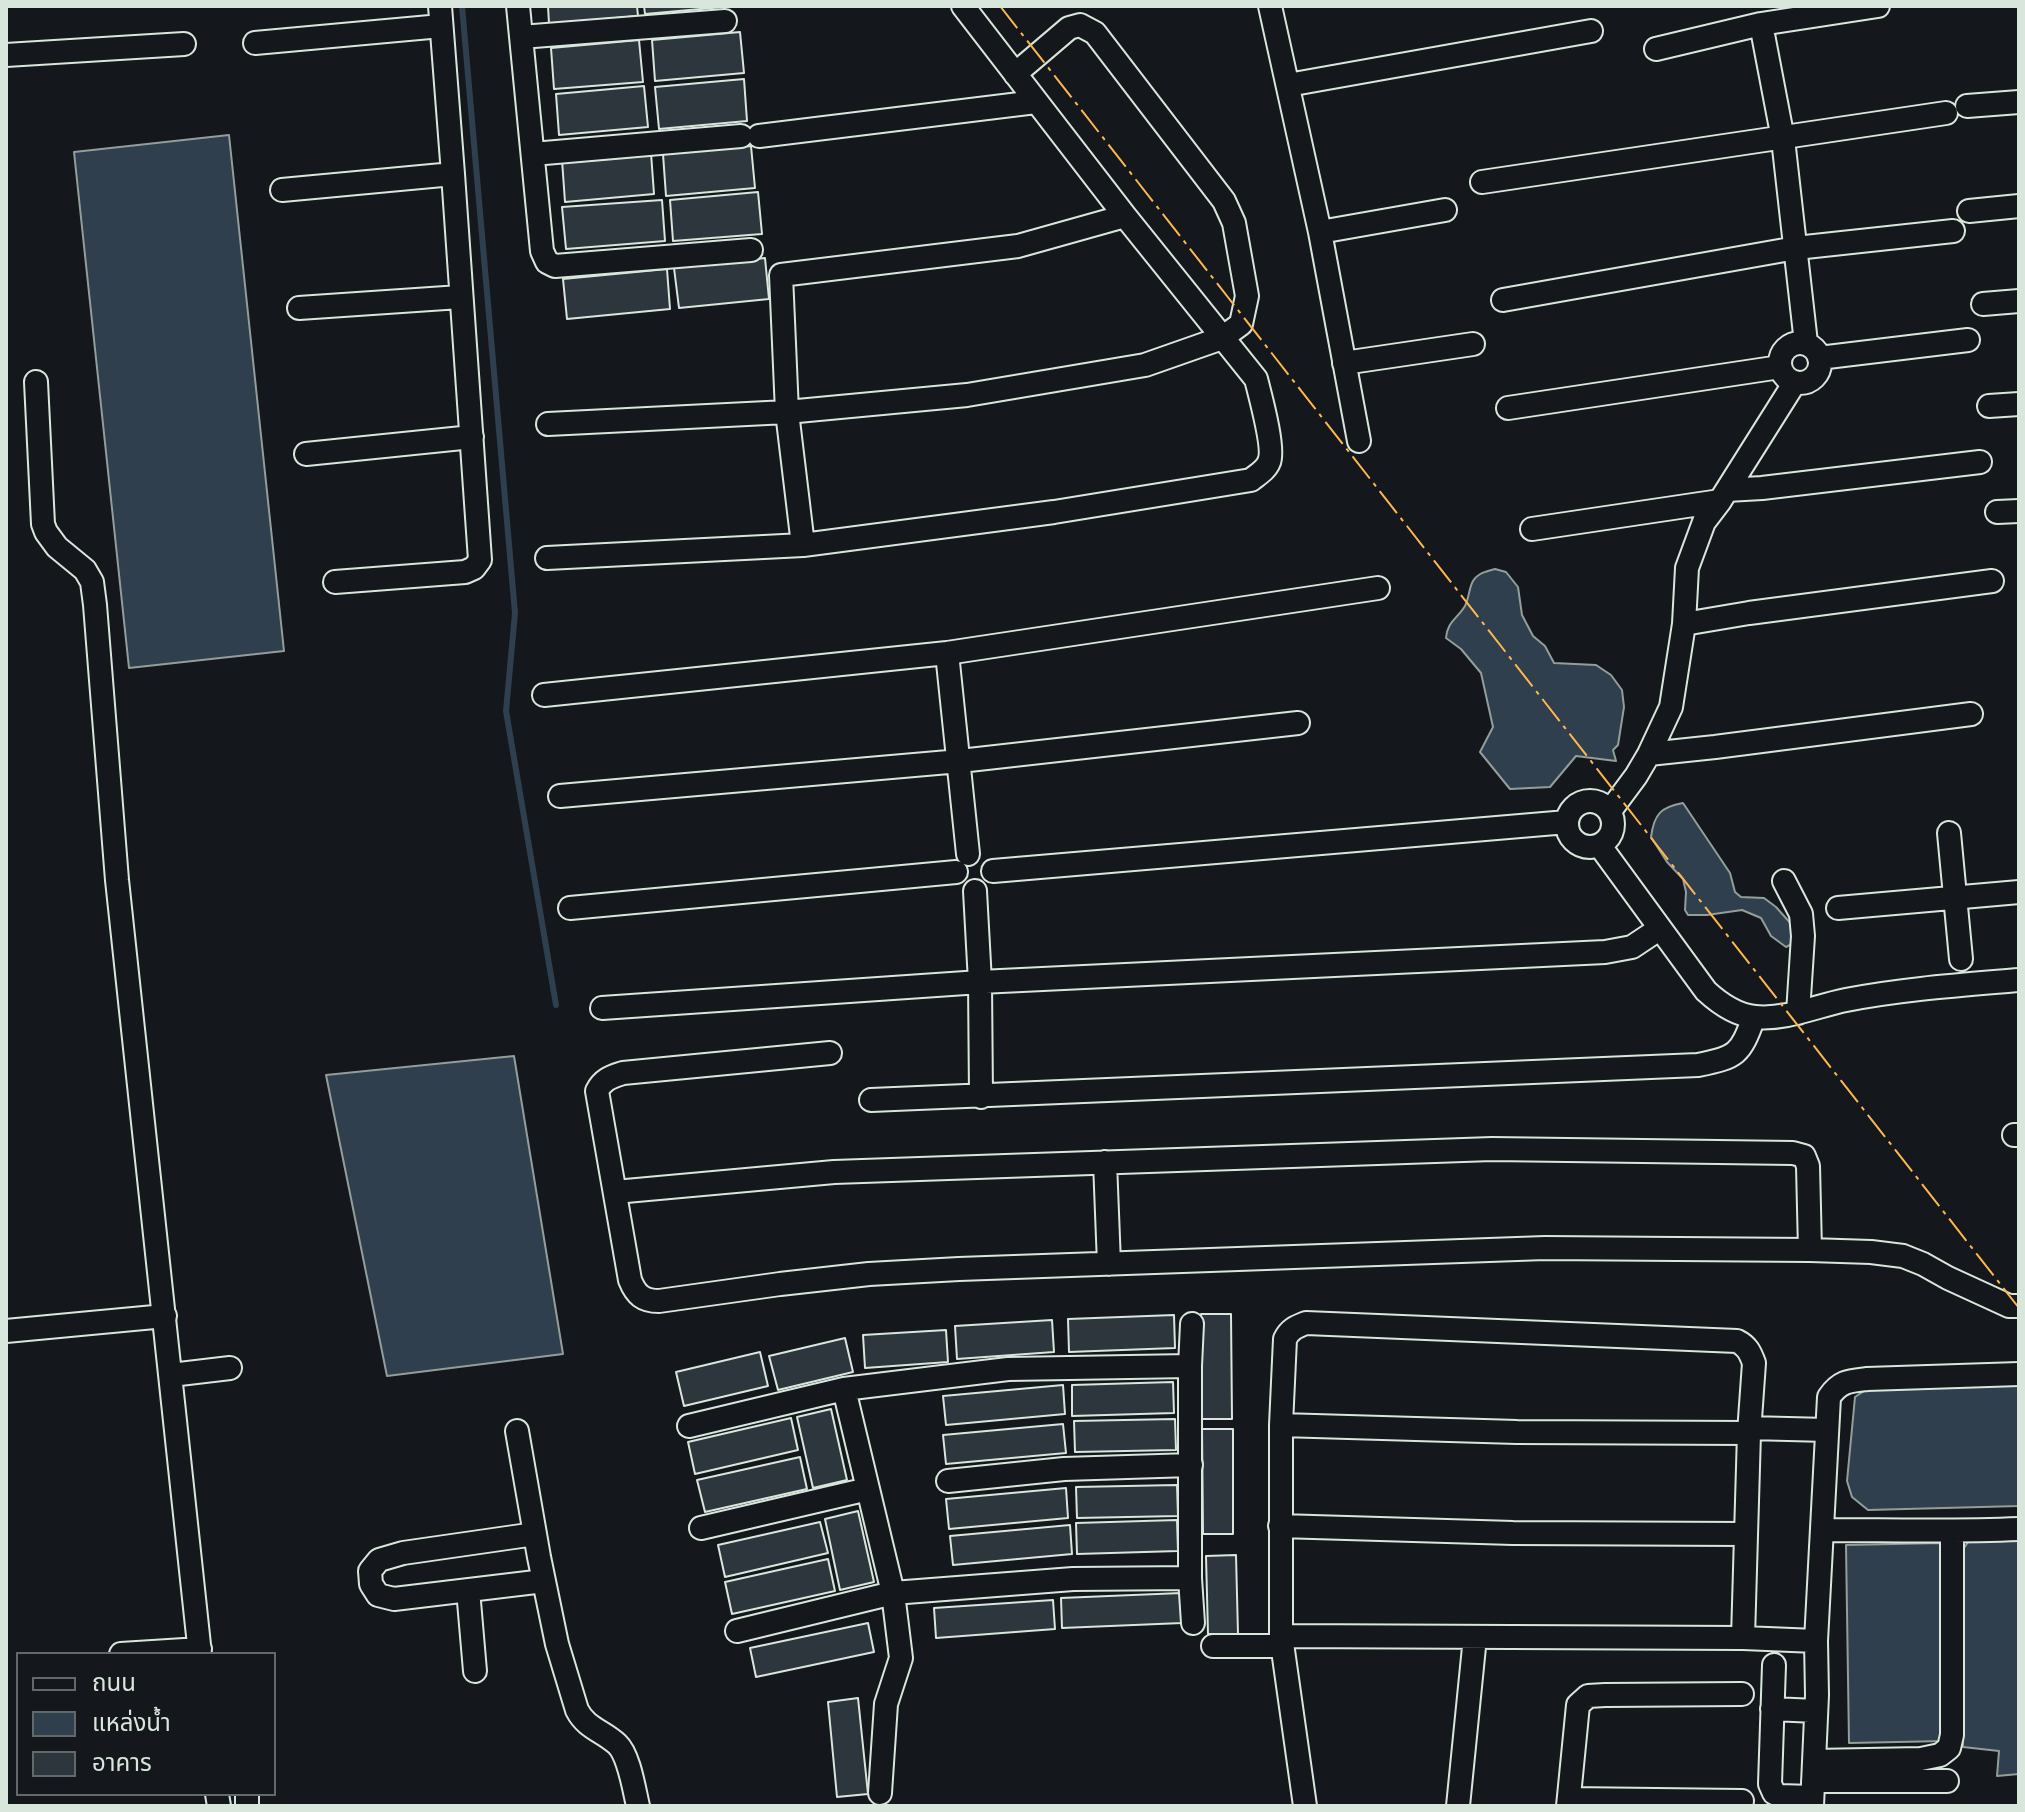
<!DOCTYPE html>
<meta charset="utf-8">
<style>
body{margin:0}
#map{position:relative;width:2025px;height:1812px;overflow:hidden;background:#14181c;font-family:"PT Serif","Noto Sans Thai",serif}
canvas{display:block}
.frame{position:absolute;inset:0;border:8px solid #d8e6dc;pointer-events:none}
.legend{position:absolute;left:16px;top:1652px;width:260px;height:144px;box-sizing:border-box;background:#14181c;border:2px solid #626a69;margin:0;padding:10px 14px;list-style:none;font-size:24px;color:#d8e6dc}
.legend li{display:flex;align-items:center;gap:16px;height:40px}
.legend b{width:40px;border:2px solid #626a69}
</style>
<div id="map">
<canvas width="2025" height="1812"></canvas>
<div class="frame"></div>
<ul class="legend">
<li><b style="height:10px;background:#14181c"></b>ถนน</li>
<li><b style="height:22px;background:#2f3f4d"></b>แหล่งน้ำ</li>
<li><b style="height:22px;background:#2c363c"></b>อาคาร</li>
</ul>
</div>
<script>
const context = document.querySelector('canvas').getContext('2d');
context.lineJoin = 'round';
function fill(path, color) { context.fillStyle = color; context.fill(path, 'evenodd'); }
function strokePath(path, color, width, dash) { context.strokeStyle = color; context.lineWidth = width; context.lineCap = dash ? 'butt' : 'round'; context.setLineDash(dash || []); context.stroke(path); }
const water = new Path2D(`
 M229,135L284,651L129,668L74,152Z
 M1495,569L1506,572L1518,587L1522,615L1533,636L1545,646L1554,663L1596,665L1611,675L1622,690L1624,707L1618,745L1613,750L1616,761L1576,756L1550,787L1510,789L1480,752L1493,727L1481,673L1461,649L1446,638C1447,622 1457,619 1465,606C1469,598 1469,588 1473,581C1478,573 1487,571 1495,569Z
 M1683,803L1730,873L1735,892L1741,897L1764,898L1776,907L1793,926L1796,942L1786,947L1771,936L1761,918L1742,910L1707,915H1688L1685,910L1686,892L1683,879L1667,862L1651,837C1654,814 1661,807 1683,803Z
 M514,1056L563,1354L387,1376L326,1075Z
 M2019,1384V1506L1868,1510L1852,1497L1847,1481L1855,1397L1867,1389Z
 M2019,1536V1774L1997,1776L1999,1751L1963,1747L1959,1555L1971,1538Z
 M1942,1543L1945,1741L1849,1743L1846,1545Z`);
fill(water, '#2f3f4d');
strokePath(water, '#939e99', 2);
strokePath(new Path2D(`
 M462,6L515,613L506,711L556,1005`), '#2f3f4d', 6);
const building = new Path2D(`
 M548,6H637L638,16L549,24Z
 M644,6H734L645,14Z
 M740,32L744,73L655,81L652,40Z
 M639,40L643,82L554,89L551,48Z
 M744,79L747,121L659,129L655,87Z
 M644,86L648,127L559,135L556,94Z
 M751,146L755,188L666,196L663,154Z
 M651,153L654,194L565,202L562,160Z
 M758,192L762,234L673,241L670,200Z
 M662,200L665,241L566,249L562,207Z
 M765,258L769,299L679,308L674,268Z
 M667,269L670,309L567,319L563,279Z
 M1201,1314H1231L1232,1419H1201Z
 M1174,1315L1175,1348L1069,1352L1068,1319Z
 M1052,1320L1054,1352L957,1359L955,1326Z
 M946,1330L948,1362L865,1368L863,1335Z
 M845,1338L853,1372L778,1390L769,1356Z
 M760,1352L768,1386L684,1406L676,1372Z
 M1173,1382L1174,1413L1072,1416V1385Z
 M1063,1385L1065,1414L946,1425L943,1396Z
 M831,1409L847,1480L813,1488L797,1417Z
 M791,1418L798,1450L695,1474L688,1442Z
 M1175,1419L1176,1450L1075,1452L1074,1421Z
 M1063,1424L1066,1453L946,1464L943,1435Z
 M1202,1429H1233V1534H1203Z
 M800,1457L807,1489L705,1512L697,1480Z
 M1177,1485L1178,1516L1077,1518L1076,1487Z
 M1066,1488L1068,1518L949,1529L946,1499Z
 M858,1511L874,1582L840,1590L825,1519Z
 M1177,1520L1178,1551L1077,1554L1076,1523Z
 M820,1522L828,1553L725,1577L718,1545Z
 M1070,1525L1072,1554L953,1565L950,1536Z
 M1236,1555L1238,1634H1208L1206,1556Z
 M828,1559L835,1591L732,1614L725,1582Z
 M1181,1593L1182,1623L1062,1628L1061,1598Z
 M1053,1600L1055,1629L936,1638L934,1608Z
 M868,1623L874,1652L756,1677L750,1648Z
 M858,1698L868,1794L837,1797L828,1702Z`);
fill(building, '#2c363c');
strokePath(building, '#d8e6dc', 2);
const minor = new Path2D(`
 M518,6L542,251L547,262L555,266L751,250
 M1270,6L1320,232L1359,441
 M1761,24L1783,139L1806,343
 M521,37L725,21
 M255,43L441,26
 M1656,49L1761,24L1878,6
 M6,55L184,44
 M1288,85L1591,31
 M1967,106L2019,102
 M759,136L1036,102
 M533,154L741,136
 M1482,182L1946,113
 M282,190L453,174
 M1969,211L2019,206
 M1320,232L1445,210
 M1503,300L1796,248L1953,231
 M1983,304L2019,301
 M299,308L460,297
 M1780 363a20 20 0 1 1 40 0a20 20 0 1 1-40 0Z
 M1819,358L1968,340
 M1344,363L1473,344
 M36,382L43,524L46,532L57,547L85,570L92,582L95,605L117,880L200,1654
 M1989,406L2019,404
 M1508,408L1780,367
 M548,424L787,412L967,395L1145,365L1222,338L1241,324L1247,296L1234,223L1224,201L1095,33L1080,25L1069,28L1015,74
 M306,454L472,437
 M1727,490L1762,488L1980,462
 M1997,512L2019,511
 M1532,529L1720,501
 M803,545L787,412L781,275L1018,246L1125,216
 M547,558L803,545L1054,512L1251,480C1257,475 1266,470 1269,462C1275,449 1260,395 1256,379L1125,216L963,6
 M335,582L465,572L474,568L480,560L453,174L440,6
 M1684,624L1749,613L1992,581
 M947,653L968,854
 M544,695L947,653L1378,588
 M1649,754L1715,747L1971,714
 M560,796L960,761L1298,723
 M1567 824a23 23 0 1 1 46 0a23 23 0 1 1-46 0Z
 M1610,811L1636,776L1649,754L1671,707L1684,624L1687,568L1704,522L1720,501L1795,382
 M1949,833L1961,959
 M1600,846L1706,991C1719,1003 1736,1015 1755,1017C1786,1020 1816,1006 1846,1000C1903,989 1961,985 2019,980
 M993,871L1567,822
 M1784,881L1801,914L1803,936L1798,1013
 M975,891L980,982L981,1097
 M570,908L956,872
 M1838,908L2019,892
 M602,1008L980,982L1605,952L1632,947L1659,929
 M830,1053L623,1073C611,1077 603,1079 597,1091L630,1280C636,1295 643,1301 659,1301L780,1284L869,1274L959,1269L1545,1248L1810,1250L1871,1252L1903,1256L1923,1264L1948,1278L2009,1306H2019
 M871,1100L1698,1065C1737,1057 1740,1055 1754,1017
 M2014,1135H2019
 M1105,1162L1109,1264
 M615,1192L834,1172L1492,1149L1793,1153L1804,1156L1808,1166L1810,1250
 M6,1331L165,1316
 M1190,1366L1192,1324
 M171,1375L230,1368
 M1281,1425L1517,1432L1749,1433
 M689,1426L844,1389
 M1749,1428L1827,1430
 M517,1431L539,1557L557,1644L577,1710C586,1728 603,1731 617,1744C629,1755 634,1789 638,1806
 M948,1481L1064,1469L1191,1465
 M1280,1526L1513,1533L1745,1534
 M701,1528L868,1489
 M1822,1530C1888,1530 1953,1532 2019,1529
 M535,1534L403,1553L379,1560L370,1571L371,1584L378,1595L394,1599L544,1581
 M1190,1578L1193,1623
 M468,1590L475,1671
 M737,1631L893,1593L1073,1579L1190,1578V1366L1008,1369L844,1389L893,1593L901,1658L886,1704L880,1793
 M1281,1636L1743,1638L1816,1641L1829,1397C1840,1381 1849,1381 1867,1379L2019,1374
 M1213,1646H1281
 M121,1654L200,1649
 M1774,1665L1770,1784L1774,1793L1780,1796L1812,1797
 M1772,1709L1816,1711
 M1814,1761L1921,1759L1940,1755L1949,1748L1952,1735V1532
 M1813,1781H1947
 M217,1794L219,1806
 M247,1794V1806
 M1569,1799L1742,1801
 M1305,1806L1281,1636V1425L1285,1339C1290,1329 1296,1327 1306,1323L1737,1341C1747,1346 1750,1352 1754,1363L1749,1433L1743,1638
 M1458,1806L1475,1637
 M1568,1806L1578,1705L1588,1696L1605,1695L1742,1694
 M1812,1806L1817,1695L1816,1641`);
strokePath(minor, '#d8e6dc', 26);
strokePath(minor, '#14181c', 22);
strokePath(new Path2D(`
 M1000,6L2019,1308`), '#ffb74d', 2, [28, 6, 4, 6]);
</script>
